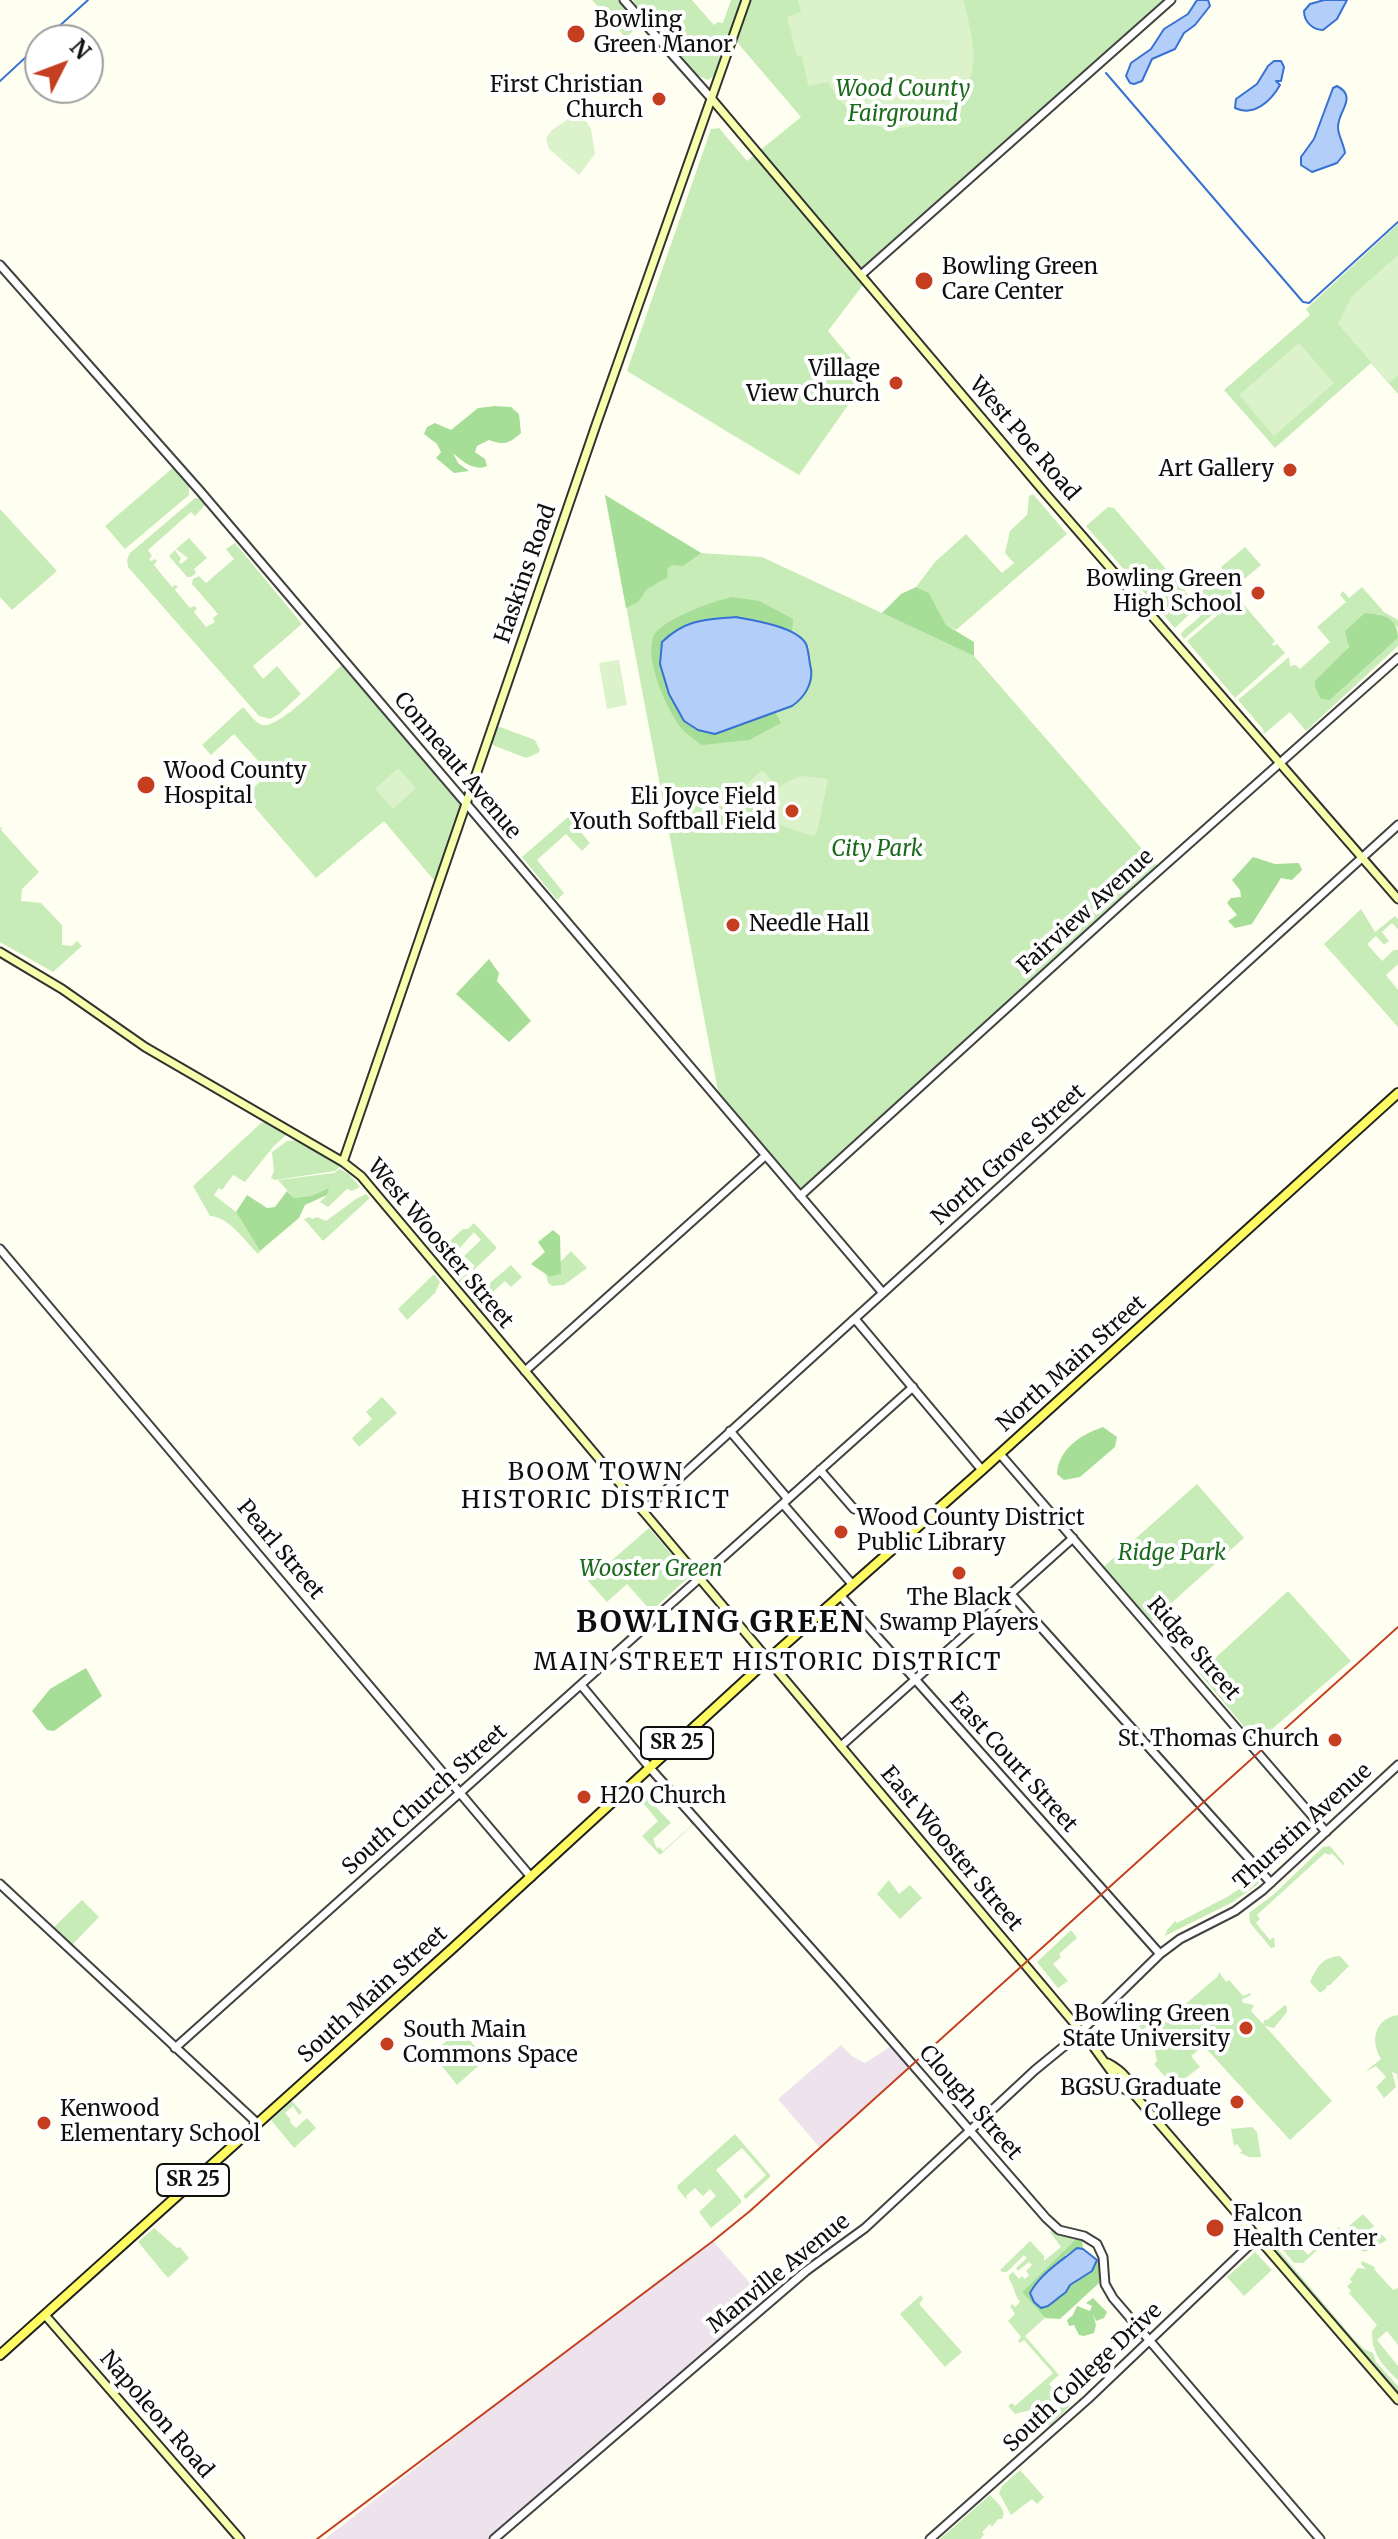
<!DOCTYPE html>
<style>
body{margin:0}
#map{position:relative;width:1398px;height:2539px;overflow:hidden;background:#fffff1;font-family:Merriweather,serif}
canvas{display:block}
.north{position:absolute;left:24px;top:24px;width:80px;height:80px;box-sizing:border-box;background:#fff;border:2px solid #9f9f9f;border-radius:50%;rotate:48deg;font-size:22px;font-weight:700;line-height:32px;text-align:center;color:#0f0f0f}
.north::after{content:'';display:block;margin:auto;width:28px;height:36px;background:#c63e20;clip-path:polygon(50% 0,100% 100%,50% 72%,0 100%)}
</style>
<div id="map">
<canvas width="1398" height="2539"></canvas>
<div class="north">N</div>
</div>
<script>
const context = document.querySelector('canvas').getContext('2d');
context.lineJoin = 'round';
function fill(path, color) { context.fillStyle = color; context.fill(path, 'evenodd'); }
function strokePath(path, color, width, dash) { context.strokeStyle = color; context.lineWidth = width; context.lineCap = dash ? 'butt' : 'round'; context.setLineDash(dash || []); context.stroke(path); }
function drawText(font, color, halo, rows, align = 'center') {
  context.font = font + ' Merriweather,serif'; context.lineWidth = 8; context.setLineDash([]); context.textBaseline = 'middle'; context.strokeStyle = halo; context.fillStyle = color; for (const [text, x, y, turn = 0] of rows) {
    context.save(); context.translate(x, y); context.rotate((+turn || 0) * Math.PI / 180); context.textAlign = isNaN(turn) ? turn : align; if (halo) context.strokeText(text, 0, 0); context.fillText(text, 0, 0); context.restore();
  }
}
fill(new Path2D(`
 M894,2044L913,2065L820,2148L778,2099L841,2045L852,2056L865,2063Z
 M713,2241L768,2303L494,2539H325L497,2404Z`), '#eee3ec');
fill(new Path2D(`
 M592,0H618L640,24L624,40L625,37Z
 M633,0H692L714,25L718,22L723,23L731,0H741L716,74L708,80L697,75L641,14Z
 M751,0H1171L861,275L863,285L828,331L867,378L799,475L627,371L711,129L719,128L747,161L801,117L736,41Z
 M1398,224V394L1371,363L1275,448L1224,390L1310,315L1306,309Z
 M175,466L189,482V495L125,549L105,526Z
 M1033,494L1067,534L956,630L946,625L929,593L916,587L935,562L966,534L1002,573L1014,563L1005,553L1010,531L1027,515L1029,496Z
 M605,495L701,553L762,557L974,656L1157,866L801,1191L718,1091Z
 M195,498H201L205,501V505L195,516L191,512L148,550L152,556L149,559L151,561L155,559L157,561L154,565L172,587L175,585L178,586L175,590L190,608L194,606L197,608L194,612L206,627L215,622L213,618L218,614L192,584L193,579L199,576L206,583L234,559L226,549L235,543L302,624L253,666L263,679L277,666L301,694L279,714L270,719L259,716L128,567L127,560L130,553Z
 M1108,507L1114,508L1196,604L1195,609L1175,628L1086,526Z
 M0,509L57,571L12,610L0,597Z
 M189,538L207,558L194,569L196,573L191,577H187L169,556L175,550L181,559L179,561L181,564L188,558L176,549Z
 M1245,547L1261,565L1236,586L1221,567Z
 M1217,570L1233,589L1231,591L1235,595L1184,639L1181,635L1182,632C1205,612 1208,616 1196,588Z
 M1362,587L1384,612L1398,620V628C1388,615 1381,614 1365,613L1349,646L1343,654L1330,700L1398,638V646L1306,731L1290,712L1264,734L1263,729L1238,700L1289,657L1290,666L1296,665L1300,669L1330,642L1317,627L1346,602L1340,595L1343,591L1349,598Z
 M1238,598L1275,641L1272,644L1274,646L1277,644L1285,653L1235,698L1187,641Z
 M344,663L466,804L438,885L384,821L316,878L245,796L269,773L234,734L211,755L202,745L243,707C249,713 254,722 262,725C280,729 329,676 344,663Z
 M500,727L535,740L540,750L538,753L526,758L495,746L490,742L495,728Z
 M568,817L590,843L582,851L566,834L537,860L564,893L557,900L522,857Z
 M3,827L1,830L39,872L22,889L21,901L41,903L62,925V945L72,946L77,941L82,946L53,972L0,942V828Z
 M1361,909L1375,932L1395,916L1398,919V929L1392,923L1382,932L1389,941L1384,945L1376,936L1367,944L1382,961L1394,950H1398V964L1386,975L1398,990V1027L1324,944Z
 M266,1122L286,1135L273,1147L245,1182L233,1175L222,1190L219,1188L214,1195L236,1212L260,1251L258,1254C246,1242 228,1216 210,1216L193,1186L261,1123Z
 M297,1140L337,1163L341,1166L335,1171L275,1180L271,1178L274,1171L272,1152L287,1141Z
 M340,1169L349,1174L360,1187L352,1191L347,1189L328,1207L320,1202L327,1195L294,1198L278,1180L334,1173Z
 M366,1194L370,1198L323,1241L304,1219L310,1217L312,1219L317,1217L326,1221L356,1199Z
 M474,1223L497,1248L460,1283L458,1281L475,1266L464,1256L481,1240L474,1232L460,1248L453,1250L442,1261L427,1244L432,1239L436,1244L435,1247L441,1249L463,1229H468Z
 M571,1251L587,1268L564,1285L552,1286L548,1283L546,1274L550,1277L560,1274V1262Z
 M511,1265L522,1277L511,1287L505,1281L493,1292L491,1290L482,1297L484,1301L479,1306L476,1304L482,1312L480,1308L486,1303L488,1305L495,1301L482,1314L470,1301L471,1299Z
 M434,1274L440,1282L435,1293L407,1320L398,1309Z
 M382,1397L397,1413L359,1447L352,1438L372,1419L366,1412Z
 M1197,1484L1244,1538L1148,1624L1100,1570Z
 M649,1528L690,1576L651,1611L627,1584L607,1602L588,1581Z
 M1288,1591L1351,1661L1257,1742L1199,1673Z
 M641,1791L671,1823L653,1839L657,1849L659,1847L663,1851L692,1825L690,1822L694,1824L660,1855L642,1836L658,1821L637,1796Z
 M1330,1846L1345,1864L1343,1865L1332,1853L1329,1855L1325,1853L1257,1915L1260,1919L1256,1923L1270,1940L1274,1937L1275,1947L1271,1948L1250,1923L1249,1913L1273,1895L1323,1847Z
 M889,1880L899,1894L910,1885L922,1898L900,1919L877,1894Z
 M1253,1880L1259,1882L1257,1885L1233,1902L1165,1936L1167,1930L1175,1921L1177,1923L1227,1897Z
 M82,1900L99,1917L71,1946L54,1930L55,1926Z
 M1071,1930L1077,1938L1059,1954L1061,1957L1053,1964L1068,1981L1058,1988L1037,1962Z
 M1340,1956L1349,1966L1330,1985L1326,1986L1327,1988L1320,1993L1310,1982C1317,1967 1322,1957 1340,1956Z
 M1219,1972L1226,1982L1229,1980L1243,1996L1250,1993L1251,1995L1241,2000L1244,2003L1254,2005L1251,2011L1263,2024L1265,2019L1267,2020L1285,2005L1287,2007V2012L1274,2028L1265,2026L1332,2101L1290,2140L1189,2030L1202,2047L1191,2056L1200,2067L1174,2087L1154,2064L1157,2061L1155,2050L1149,2047L1144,2049L1141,2046L1163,2026L1157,2018L1128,2042L1125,2039L1126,2035L1141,2022V2013L1149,2005L1160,2007L1159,2016L1168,2023L1173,2018H1177L1174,2014L1218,1976Z
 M1398,2015V2083L1397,2074L1392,2072L1396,2087L1384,2098L1376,2087L1386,2077L1376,2066L1365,2072L1381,2059C1370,2041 1374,2019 1398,2015Z
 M460,2029L486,2059L457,2085L438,2061L448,2053L442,2045Z
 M292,2101L302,2112L299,2115L293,2106L285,2113L291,2120L290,2122L296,2128L307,2118L316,2128L294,2148L271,2120Z
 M1252,2127L1257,2132L1261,2157H1249L1240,2153L1242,2151L1237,2144L1234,2146L1231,2129Z
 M735,2134L771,2176L746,2199L743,2196L766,2175L742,2148L716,2170L741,2200V2203L711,2228L699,2212L716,2196L710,2189L703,2196L695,2188L686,2196L687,2200L677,2188L678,2185Z
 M1363,2214L1374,2226L1361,2236L1365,2241L1378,2230L1387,2240L1376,2246L1374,2245V2248L1364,2252L1355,2246L1349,2226Z
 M1281,2225L1290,2230L1287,2233L1308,2255L1339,2227L1340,2229L1303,2263H1294L1278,2244H1272L1269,2240Z
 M154,2228L177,2248L180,2247L189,2258L168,2278L138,2242Z
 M1054,2229L1075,2236L1076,2239L1022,2292L1045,2318L1025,2336L1059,2375L1049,2384L1069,2407L1049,2426L1035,2409L1015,2414L1008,2406L1012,2403L1015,2406L1053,2373L1024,2340L1020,2343L1018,2341L1021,2337L1008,2321L1015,2314L1010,2306L1012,2304L1015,2307L1020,2302C1014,2295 1015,2287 1009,2279V2275L1013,2272L1019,2279L1022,2276L1025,2279L1029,2275L1026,2271L1032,2265L1029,2262L1018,2271L1016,2268L1027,2258L1024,2255L1007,2272H1002L1000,2270L1030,2241L1044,2256V2261L1061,2247L1050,2232Z
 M1276,2247L1352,2337L1364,2349L1373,2353L1376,2362L1398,2386V2394L1272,2248Z
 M1255,2252L1272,2270L1244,2296L1227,2277Z
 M1362,2261L1375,2267L1374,2269L1393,2290L1398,2288V2345L1387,2331L1377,2340L1398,2366V2380C1383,2366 1371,2353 1372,2331L1377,2325L1349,2293L1351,2291L1347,2286L1352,2282L1350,2279L1358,2268L1366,2269L1361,2264Z
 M921,2295L923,2299L919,2304L962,2352L945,2367L900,2314Z
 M1020,2470L1044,2497L1037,2504L1032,2499L1011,2515L999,2493L1002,2486Z
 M990,2495C996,2502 1008,2510 1002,2519H998L992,2527L990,2524L982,2532L984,2535L980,2539H940Z`), '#c7ecb8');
fill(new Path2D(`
 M495,406L511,407L519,414L521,433C510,443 504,446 489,440L477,446L475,452L485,459L487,466C475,472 462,461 453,453L458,463L469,471L454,473L436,458L441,452L437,444L424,434L427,427L435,423L451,430L478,408Z
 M605,495L701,553L683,566L672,565L667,569L668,577L647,589L638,602L626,608Z
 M916,587L929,593L946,625L974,642V656L882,613L901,594Z
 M732,597L759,601L793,619L792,633L765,622L715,734L775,712L781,723L749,740L702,745C695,740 688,735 682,729C667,711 643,657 654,635C663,619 714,601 732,597Z
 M1365,613C1383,614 1398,617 1398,638L1330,700L1321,699L1315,687V681L1349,647L1345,631Z
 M1253,857L1275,864L1299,863L1302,870L1292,880L1281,878L1252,924L1235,928L1228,921L1237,915L1227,903L1231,898L1241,897L1240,890L1232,880Z
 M489,959L499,973L497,981L531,1021L509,1042L456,994Z
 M329,1188L327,1195L305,1205L299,1218L260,1251L236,1212L247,1195L267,1208L275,1207L287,1191L294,1198L312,1196Z
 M553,1230L560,1236L561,1274L550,1277L531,1264L545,1252L538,1242Z
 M1103,1427L1117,1437L1115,1447L1080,1477L1064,1480L1057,1474C1058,1449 1082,1434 1103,1427Z
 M86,1668L102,1696L54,1731L47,1730L32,1711L50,1689Z
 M1076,2239H1082L1083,2249L1077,2248L1065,2255V2292L1070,2285L1092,2271L1099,2257V2283L1060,2319L1045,2318L1022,2292Z
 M1093,2298L1107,2312L1104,2318L1096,2321L1093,2314L1096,2325L1094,2333L1084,2336L1079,2335L1074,2325L1069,2326L1067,2320L1073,2315L1077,2306L1090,2311L1092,2306L1086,2303Z`), '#a6dd97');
fill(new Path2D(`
 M798,0H964C969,26 979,53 970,79C954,122 892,144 855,115C845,107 834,93 828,82L808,86L802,55L797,56L787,17L801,12Z
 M580,111L591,129L595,154L579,175L549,149L546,138L552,130Z
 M1398,255V375L1389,383L1338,324L1352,296Z
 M1299,343L1334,383L1274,436L1239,395Z
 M619,660L627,705L607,709L599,663Z
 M398,768L416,788L393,809L375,789Z
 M761,771L765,772L774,785L749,807L745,809L736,801L735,795Z
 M801,776L828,779L817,833L812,836L760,818C767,795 778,784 801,776Z`), '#dbf2ca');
const water = new Path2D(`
 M1197,0H1208L1210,6L1195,25L1184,33L1175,49L1152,59L1142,81L1134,84L1130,83L1126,76L1131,63L1151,49L1164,29L1188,14Z
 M1324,0H1347L1337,19L1323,30C1313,30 1304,22 1304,11L1310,4Z
 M1274,61H1281L1284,67L1281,81H1276L1280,85C1271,101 1254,117 1235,108L1236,99L1257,84L1268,66Z
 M1337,86C1358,97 1338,111 1338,127C1338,136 1344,144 1345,153L1337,163L1312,172L1301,165V157L1314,139L1333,88Z
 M736,617C753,620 797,627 806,644C809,651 809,662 811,669C813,684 804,698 792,706L715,734L698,730L684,721L669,694L660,664L662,642C686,619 704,620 736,617Z
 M1077,2248L1083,2249L1097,2260L1092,2271L1070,2285L1066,2292L1048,2306L1041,2308L1034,2302L1030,2293C1041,2273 1060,2262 1077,2248Z`);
fill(water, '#b3cff9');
strokePath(water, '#3671d3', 2);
strokePath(new Path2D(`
 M44,40L88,0
 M1106,73L1303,302L1309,303L1398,222
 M0,81L40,44`), '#3671d3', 2);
const tertiary = new Path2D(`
 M624,0L711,98
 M0,265L200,491L883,1293
 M861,275L1171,0
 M800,1196L1128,898L1398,658
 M0,1249L531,1877
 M855,1319L982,1470
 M525,1371L765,1156
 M730,1431L788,1499
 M1000,1454L1326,1832
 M820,1470L854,1509
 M783,1504L852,1584
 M643,1511L1398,825
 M1011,1594L1271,1883
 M840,1595L1160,1954
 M581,1685L650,1768L840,1981L1046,2218L1059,2230L1084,2236L1097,2244L1103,2257L1105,2284L1113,2298L1320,2539
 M841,1746L1073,1538
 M0,1884L257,2123
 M175,2048L913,1387
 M494,2539L806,2271L865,2228L1035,2070L1073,2039L1160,1954L1180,1939L1235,1911L1263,1890L1398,1765
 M930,2539L1088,2399L1257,2238`);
const secondary = new Path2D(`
 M711,98L1045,493L1398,899
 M0,952L62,989L145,1047L343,1162L361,1176L1090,2042L1124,2089L1132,2092L1144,2106L1398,2400
 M343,1162L596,425L746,0
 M1108,2063C1119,2069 1131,2078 1132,2092
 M45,2315L240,2539`);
const primary = new Path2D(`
 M0,2355L454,1947L763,1664L982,1470L1398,1093`);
strokePath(tertiary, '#424242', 11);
strokePath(secondary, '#313131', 11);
strokePath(primary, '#202020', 12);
strokePath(tertiary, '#fff', 7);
strokePath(secondary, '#f5ffac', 7);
strokePath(primary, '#fefc62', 8);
strokePath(new Path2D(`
 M317,2539L713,2241L750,2211L1398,1627`), '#c63e20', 2);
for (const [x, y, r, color] of [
 [576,34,10,"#c63e20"],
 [659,99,8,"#c63e20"],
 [924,281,10,"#c63e20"],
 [896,383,8,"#c63e20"],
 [1290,470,8,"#c63e20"],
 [1258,593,8,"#c63e20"],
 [146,785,10,"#c63e20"],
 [792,811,8,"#c63e20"],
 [733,925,8,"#c63e20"],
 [841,1532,8,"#c63e20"],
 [959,1573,8,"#c63e20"],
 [1335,1740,8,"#c63e20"],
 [584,1797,8,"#c63e20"],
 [1246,2028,8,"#c63e20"],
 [387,2044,8,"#c63e20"],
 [1237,2102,8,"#c63e20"],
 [44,2123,8,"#c63e20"],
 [1215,2228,10,"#c63e20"]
]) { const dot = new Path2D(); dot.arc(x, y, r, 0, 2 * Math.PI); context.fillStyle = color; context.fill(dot); strokePath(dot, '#fff', 3); }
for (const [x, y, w] of [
 [677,1743,72],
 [193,2180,72]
]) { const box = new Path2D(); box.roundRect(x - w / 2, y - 16, w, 32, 6); context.fillStyle = '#fff'; context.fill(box); strokePath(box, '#0f0f0f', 2); }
drawText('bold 20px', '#0f0f0f', null, [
 ["SR 25",677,1743],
 ["SR 25",193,2180]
]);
drawText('22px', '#0f0f0f', '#fff', [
 ["Bowling",594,21],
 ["Green Manor",594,46],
 ["First Christian",643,86,"right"],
 ["Church",643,111,"right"],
 ["Bowling Green",942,268],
 ["Care Center",942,293],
 ["Village",880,370,"right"],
 ["View Church",880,395,"right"],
 ["Art Gallery",1274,470,"right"],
 ["Bowling Green",1242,580,"right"],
 ["High School",1242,605,"right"],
 ["Wood County",164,772],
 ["Hospital",164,797],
 ["Eli Joyce Field",776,798,"right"],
 ["Youth Softball Field",776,823,"right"],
 ["Needle Hall",749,925],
 ["Wood County District",857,1519],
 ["Public Library",857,1544],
 ["The Black",959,1599,"center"],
 ["Swamp Players",959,1624,"center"],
 ["St. Thomas Church",1319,1740,"right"],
 ["H20 Church",600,1797],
 ["Bowling Green",1230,2015,"right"],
 ["State University",1230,2040,"right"],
 ["South Main",403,2031],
 ["Commons Space",403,2056],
 ["BGSU Graduate",1221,2089,"right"],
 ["College",1221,2114,"right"],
 ["Kenwood",60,2110],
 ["Elementary School",60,2135],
 ["Falcon",1233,2215],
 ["Health Center",1233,2240]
], 'left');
drawText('italic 22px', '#1b6a1d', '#fff', [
 ["Wood County",903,90],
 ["Fairground",903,115],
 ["City Park",877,850],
 ["Ridge Park",1172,1554],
 ["Wooster Green",651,1570]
]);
drawText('22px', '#0f0f0f', '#fff', [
 ["West Poe Road",1024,439,49],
 ["Haskins Road",526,574,-71],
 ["Conneaut Avenue",457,766,50],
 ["Fairview Avenue",1086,912,-42],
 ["North Grove Street",1009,1155,-42],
 ["West Wooster Street",440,1244,50],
 ["North Main Street",1072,1364,-42],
 ["Pearl Street",280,1550,50],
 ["Ridge Street",1193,1649,49],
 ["East Court Street",1013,1763,48],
 ["South Church Street",425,1800,-42],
 ["Thurstin Avenue",1303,1827,-42],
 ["East Wooster Street",951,1849,50],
 ["South Main Street",373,1995,-42],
 ["Clough Street",970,2103,49],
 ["Manville Avenue",779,2274,-39],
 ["South College Drive",1083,2378,-43],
 ["Napoleon Road",156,2415,49]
]);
context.letterSpacing = '2px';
drawText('24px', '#0f0f0f', '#fff', [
 ["BOOM TOWN",596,1473],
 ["HISTORIC DISTRICT",596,1501],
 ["MAIN STREET HISTORIC DISTRICT",768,1663]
]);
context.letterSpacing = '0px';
context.letterSpacing = '2px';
drawText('bold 30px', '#0f0f0f', '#fff', [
 ["BOWLING GREEN",721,1624]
]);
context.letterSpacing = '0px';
</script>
